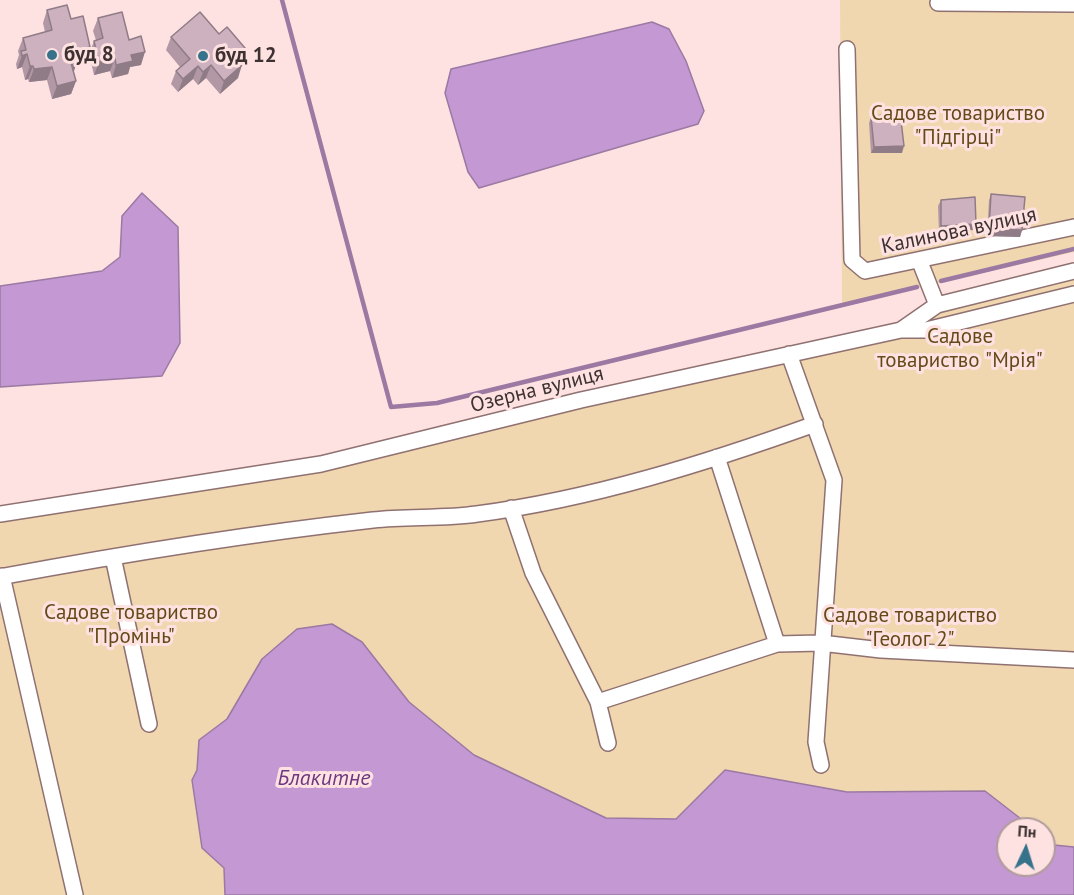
<!DOCTYPE html>
<meta charset="utf-8">
<style>
body{margin:0}
#map{position:relative;width:1074px;height:895px;overflow:hidden;background:#fee2e2;font-family:"PT Sans",sans-serif}
canvas{display:block}
.north{position:absolute;left:996px;top:817px;width:60px;height:60px;box-sizing:border-box;background:#fee2e2;border:2px solid #b19b9b;border-radius:50%;rotate:4deg;font-size:16px;font-weight:700;line-height:24px;text-align:center;color:#3e3131}
.north::after{content:'';display:block;margin:auto;width:21px;height:27px;background:#36738a;clip-path:polygon(50% 0,100% 100%,50% 72%,0 100%)}
</style>
<div id="map">
<canvas width="1074" height="895"></canvas>
<div class="north">Пн</div>
</div>
<script>
const context = document.querySelector('canvas').getContext('2d');
context.lineJoin = 'round';
function fill(path, color) { context.fillStyle = color; context.fill(path, 'evenodd'); }
function strokePath(path, color, width, dash) { context.strokeStyle = color; context.lineWidth = width; context.lineCap = dash ? 'butt' : 'round'; context.setLineDash(dash || []); context.stroke(path); }
function drawText(font, color, halo, rows, align = 'center') {
  context.font = font + ' "PT Sans",sans-serif'; context.lineWidth = 6; context.setLineDash([]); context.textBaseline = 'middle'; context.strokeStyle = halo; context.fillStyle = color; for (const [text, x, y, turn = 0] of rows) {
    context.save(); context.translate(x, y); context.rotate((+turn || 0) * Math.PI / 180); context.textAlign = isNaN(turn) ? turn : align; if (halo) context.strokeText(text, 0, 0); context.fillText(text, 0, 0); context.restore();
  }
}
fill(new Path2D(`
 M840,0H1074V252L842,305Z
 M1074,277V847L1054,845L1044,837V829H1034L985,791L847,792L725,770L676,819L606,818L474,755L409,702L362,642L297,629L262,659L227,719L199,741L197,770L192,780L202,847L224,868L225,895H0V514L321,464L901,330L937,305Z`), '#f0d7af');
const water = new Path2D(`
 M652,22L669,29L686,61L704,111L698,124L479,188L468,172L445,93L451,69Z
 M142,193L178,227L180,343L162,376L0,387V286L102,271L120,257L122,216Z
 M332,624L362,642L409,702L474,755L606,818L676,819L725,770L847,792L985,791L1034,829H1008V865H1044V837L1054,845L1074,847V895H225L224,868L202,848L192,780L197,770L199,740L227,719L262,659L297,629Z`);
fill(water, '#c398d3');
strokePath(water, '#9b79a2', 1.5);
strokePath(new Path2D(`
 M282,0L391,407L437,403L917,287
 M941,281L1074,249`), '#9b79a2', 4.5);
const minor = new Path2D(`
 M938,3L1074,4
 M847,49L852,260L865,271L1074,227
 M920,262L937,305
 M901,330H926L1074,294
 M789,354L834,480L816,742L821,765
 M717,457L777,644
 M511,508L533,573L598,702L608,743
 M0,514L321,464L581,400L901,330L937,305L1074,271
 M113,557L149,724
 M2,576L75,895
 M0,577C123,554 248,534 373,520C407,516 443,519 477,514C592,499 706,463 815,424
 M598,702L777,644L821,643L881,650L1074,660`);
strokePath(minor, '#907171', 18);
strokePath(minor, '#fff', 15);
fill(new Path2D(`
 M47,10L71,19L90,47L85,60L77,62L73,73L76,81L71,94L52,99L47,80L29,82L28,79L25,80L22,67L17,69L16,64L19,55L18,51L23,38L45,32L43,23Z
 M98,18L129,40L141,65L130,67L128,74L112,78L110,71L94,75L89,54L94,41L96,40L93,31Z
 M219,34L245,48L240,62L238,78L220,94L206,78L198,85L193,79L178,92L171,84L176,71L180,67L166,50L171,37Z
 M871,117L902,153H871L869,123Z
 M991,194L1022,230L1020,237L987,236L989,200Z
 M941,200L976,224L973,230L939,233L938,206Z`), '#b198a4');
fill(new Path2D(`
 M90,47L85,60L77,62L73,74L66,76L75,51Z
 M245,48L240,61L230,69L235,56Z
 M145,52L141,65L130,67L128,74L112,78L116,65L131,55Z
 M27,54L22,67L17,69L22,56Z
 M115,58L110,71L94,75L99,62Z
 M211,65L206,78L198,85L203,72Z
 M242,65L238,78L220,94L224,81Z
 M30,66H33L28,79L25,80Z
 M198,66L193,79L178,92L183,79Z
 M52,67L47,80L29,82L34,69Z
 M76,81L71,94L52,99L57,86Z
 M904,146L902,153H871L874,147Z
 M976,224L973,230L939,233L941,226Z
 M989,229L1022,230L1020,237L987,236Z`), '#907c86');
const building = new Path2D(`
 M67,5L71,19L83,16L90,47L75,51L78,61L71,63L76,81L57,86L52,67L34,69L33,66H30L27,54L22,56L21,51L26,50L23,38L52,30L47,10Z
 M122,12L129,40L141,36L145,52L131,55L133,61L116,65L115,58L99,62L94,41L103,38L98,18Z
 M200,12L219,34L227,27L245,48L235,56L242,65L224,81L211,65L203,72L198,66L183,79L176,71L190,59L171,37Z
 M900,112L904,146L874,147L871,117Z
 M991,194L1025,197L1022,230L989,229Z
 M975,197L976,224L941,226V200Z`);
fill(building, '#ceb1bf');
strokePath(building, '#907c86', 1.5);
for (const [x, y, r, color] of [
 [52,55,6,"#36738a"],
 [203,56,6,"#36738a"]
]) { const dot = new Path2D(); dot.arc(x, y, r, 0, 2 * Math.PI); context.fillStyle = color; context.fill(dot); strokePath(dot, '#fee2e2', 2); }
drawText('bold 21px', '#3e3131', '#fee2e2', [
 ["буд 8",64,55],
 ["буд 12",215,56]
], 'left');
drawText('21px', '#654a18', '#fee2e2', [
 ["Садове товариство",958,114],
 ["\"Підгірці\"",958,138],
 ["Садове",960,337],
 ["товариство \"Мрія\"",960,361],
 ["Садове товариство",131,613],
 ["\"Промінь\"",131,637],
 ["Садове товариство",910,616],
 ["\"Геолог 2\"",910,640]
]);
drawText('21px', '#3e3131', '#fee2e2', [
 ["Калинова вулиця",959,231,-12],
 ["Озерна вулиця",537,390,-14]
]);
drawText('italic 22px', '#6d3880', '#fee2e2', [
 ["Блакитне",324,779]
]);
</script>
